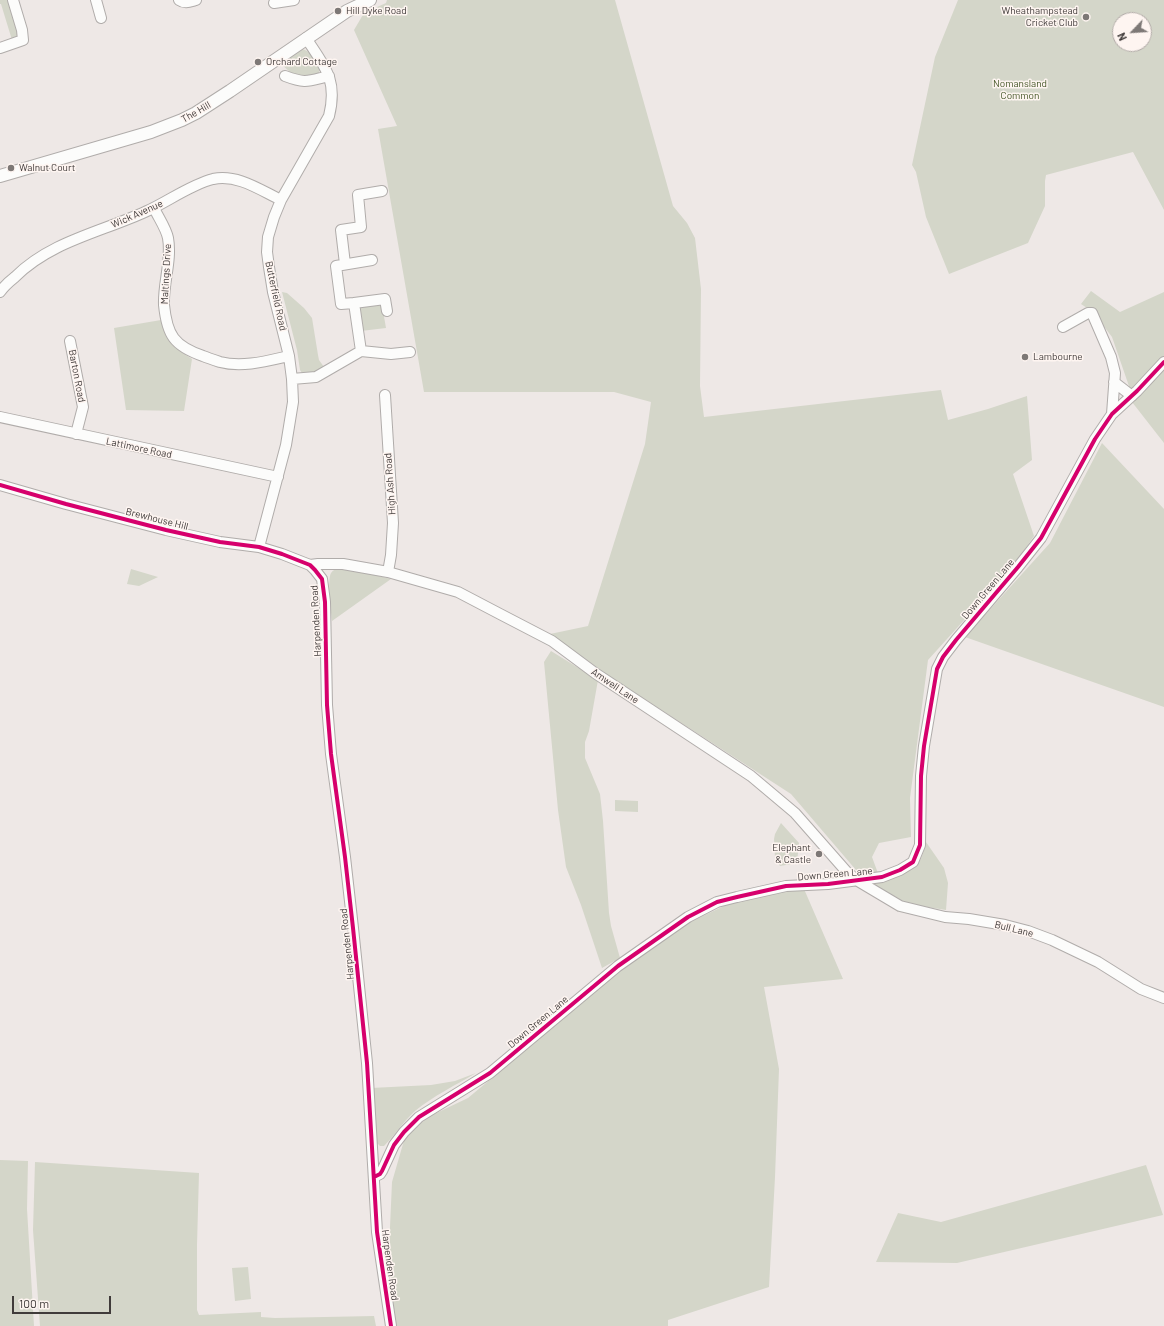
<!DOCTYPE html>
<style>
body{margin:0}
#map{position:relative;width:1164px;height:1326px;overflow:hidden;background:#eee8e6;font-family:Barlow,sans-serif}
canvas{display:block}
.north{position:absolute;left:1112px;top:12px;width:40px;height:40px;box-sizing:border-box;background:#fef5f1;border:1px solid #b2aba8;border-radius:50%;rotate:245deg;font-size:11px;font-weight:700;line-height:16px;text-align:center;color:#403b3a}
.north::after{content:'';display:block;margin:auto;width:14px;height:18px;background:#7d7876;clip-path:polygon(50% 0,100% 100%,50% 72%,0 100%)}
.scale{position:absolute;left:12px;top:1296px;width:99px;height:18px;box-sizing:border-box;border:2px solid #403b3a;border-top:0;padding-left:5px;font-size:12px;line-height:14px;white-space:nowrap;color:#403b3a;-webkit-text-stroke:3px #fef5f1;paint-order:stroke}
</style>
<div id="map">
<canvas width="1164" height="1326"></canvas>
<div class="north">N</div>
<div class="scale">100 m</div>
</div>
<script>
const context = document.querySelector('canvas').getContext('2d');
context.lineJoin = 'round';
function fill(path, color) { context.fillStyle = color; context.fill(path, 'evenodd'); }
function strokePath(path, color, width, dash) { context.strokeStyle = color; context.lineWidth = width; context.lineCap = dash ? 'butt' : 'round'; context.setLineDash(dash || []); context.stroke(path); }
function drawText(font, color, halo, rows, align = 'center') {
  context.font = font + ' Barlow,sans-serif'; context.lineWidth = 3; context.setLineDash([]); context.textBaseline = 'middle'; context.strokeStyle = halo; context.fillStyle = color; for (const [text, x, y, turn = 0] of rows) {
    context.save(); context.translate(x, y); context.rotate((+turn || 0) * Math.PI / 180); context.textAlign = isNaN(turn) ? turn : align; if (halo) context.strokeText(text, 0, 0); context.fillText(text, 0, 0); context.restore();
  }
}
fill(new Path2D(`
 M0,0H10L19,36L12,40L1,4H0Z
 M387,0H615L673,206L687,223L695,238L701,289L700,386L704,417L941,390L948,420L988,409L1027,396L1032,460L1013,474L1034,536L1013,566L928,660L910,798L911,837L879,843L872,857L879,876L862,877L791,794L615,680L550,634L588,626L645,444L651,402L614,392H424L378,129L397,126L354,30L364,13L386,3Z
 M958,0H1164V210L1133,152L1046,175L1045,181V206L1028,243L949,274L926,217L916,172L912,165L935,57ZM1120,20H1144V44H1120Z
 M300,49C311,49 315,61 320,69L318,75L300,78L290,72L281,64Z
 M1091,291L1120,312L1164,292V443L1132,402L1131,392L1112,337L1093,312L1081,304Z
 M282,292L287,293L304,308L312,318L318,355L319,360L324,367L314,373H302L300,370L297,350Z
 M379,302L382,305L386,328L361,331L359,304Z
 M161,320C166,342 174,347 192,359L184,411L126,410L114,328Z
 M1102,443L1164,509V707L965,637L1050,543Z
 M339,568L367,573L391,579L332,621C331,611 327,580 331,573C333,570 336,569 339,568Z
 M131,569L158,577L139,586L127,584Z
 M551,651L598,680L589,731L585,742V758L600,794L603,821L609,913L611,926L620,958L602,968L581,905L566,867L558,810L544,662Z
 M615,800L638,801V812L615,811Z
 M781,823L799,843L797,863L780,866L775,857L774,839L775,834Z
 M926,842L944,868L948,883L946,910L908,904L873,884C886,880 909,873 918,863C923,857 924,849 926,842Z
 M784,888L804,889L843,979L764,987L779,1069L775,1177L769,1287L668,1320V1326H395L389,1250L392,1182L405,1137L428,1117L468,1098L626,966L688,923L741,898Z
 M476,1073C456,1085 433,1096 415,1111C403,1122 395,1135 384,1146H380L375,1141L371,1088L431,1085L455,1081Z
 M0,1160L28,1161L27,1209L34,1326H0Z
 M35,1162L199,1173L197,1245V1310L199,1315L261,1312V1317L275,1318L374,1316L376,1326H40L33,1230Z
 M1146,1165L1163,1215L957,1263L876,1262L898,1213L941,1222Z
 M248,1267L251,1299L235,1301L232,1268Z`), '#d4d6c9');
const minor = new Path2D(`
 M96,0L101,18
 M179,0C185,4 189,2 196,0
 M274,3L294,0
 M0,48L23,40L22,30L13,0
 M285,76C306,84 308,81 329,76
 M154,208C158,217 166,228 168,238C172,260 163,283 164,305C167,335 174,346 203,356C208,358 214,360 220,362C242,368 267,361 289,356
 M345,264L341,230L361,227L358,195L382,191
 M0,292C4,286 10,281 15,277C51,241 102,232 147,211C167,202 192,184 213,179C238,174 260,190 281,200
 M354,303L341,304L336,266L372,260
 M1063,327L1088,313H1092L1111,357L1115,373L1112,414
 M70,341L83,407L76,434
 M361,351L354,303L385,299L387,311
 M292,379L316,377L361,351L391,354L410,352
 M1114,382L1132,396
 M385,395L393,523L391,555L388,572
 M0,417L278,477
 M0,485L66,504L166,530L220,542L259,547L282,554L310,565L315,570L322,579L325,602L327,705L331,754L345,857L353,928L367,1063L377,1232L391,1326
 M259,547L286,445L293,402L292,379L289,356L273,292L269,267L267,252L268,237L274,217L281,200L329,116C338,80 325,67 306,38
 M310,565L318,564H343L388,572L458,592L500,614L552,641L595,673L751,776L795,813L846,871L858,881L900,906L945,917L969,919L1005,925L1028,931L1052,940L1098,962L1141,989L1164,998
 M374,1177L380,1174L382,1171L394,1145L404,1132L419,1117L490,1073L618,966L688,917L717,902L737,897L786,886L828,884L882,877L900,870L913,862L920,845L921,776L924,746L937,669L943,657L956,640L1018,567L1041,538L1095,439L1112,414L1137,391L1164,362`);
const major = new Path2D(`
 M0,176L151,132L182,120L196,113L230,91L347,11L370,0`);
strokePath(minor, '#b0acaa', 12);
strokePath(major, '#b0acaa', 14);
strokePath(minor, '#fcfcfb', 10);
strokePath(major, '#fcfcfb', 12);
strokePath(new Path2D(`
 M0,485L66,504L166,530L220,542L259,547L282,554L310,565L315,570L322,579L325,602L327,705L331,754L345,857L353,928L367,1063L377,1232L391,1326
 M374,1177L380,1174L382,1171L394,1145L404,1132L419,1117L490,1073L618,966L688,917L717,902L737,897L786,886L828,884L882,877L900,870L913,862L920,845L921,776L924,746L937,669L943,657L956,640L1018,567L1041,538L1095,439L1112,414L1137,391L1164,362`), '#d6006c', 4);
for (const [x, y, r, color] of [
 [338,11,4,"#7d7876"],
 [1086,17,4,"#7d7876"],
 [258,62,4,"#7d7876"],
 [11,168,4,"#7d7876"],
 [1025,357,4,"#7d7876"],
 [819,854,4,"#7d7876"]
]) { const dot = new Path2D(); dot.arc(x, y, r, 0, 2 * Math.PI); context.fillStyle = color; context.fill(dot); strokePath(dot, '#fef5f1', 1.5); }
drawText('10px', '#403b3a', '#fef5f1', [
 ["Hill Dyke Road",346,11],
 ["Wheathampstead",1078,11,"right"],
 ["Cricket Club",1078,23,"right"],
 ["Orchard Cottage",266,62],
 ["Walnut Court",19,168],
 ["Lambourne",1033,357],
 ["Elephant",811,848,"right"],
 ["& Castle",811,860,"right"]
], 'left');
drawText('10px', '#455728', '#fef5f1', [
 ["Nomansland",1020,84],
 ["Common",1020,96]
]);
drawText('10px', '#403b3a', '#fef5f1', [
 ["The Hill",196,112,-30],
 ["Wick Avenue",137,214,-24],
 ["Maltings Drive",166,274,-87],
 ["Butterfield Road",276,296,78],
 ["Barton Road",77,376,79],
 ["Lattimore Road",139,448,12],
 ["High Ash Road",390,484,-94],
 ["Brewhouse Hill",157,519,14],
 ["Down Green Lane",988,589,-50],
 ["Harpenden Road",316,621,-93],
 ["Amwell Lane",615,686,34],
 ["Down Green Lane",835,874,-5],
 ["Bull Lane",1014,929,14],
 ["Harpenden Road",347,944,-96],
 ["Down Green Lane",538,1022,-40],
 ["Harpenden Road",390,1265,82]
]);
</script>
